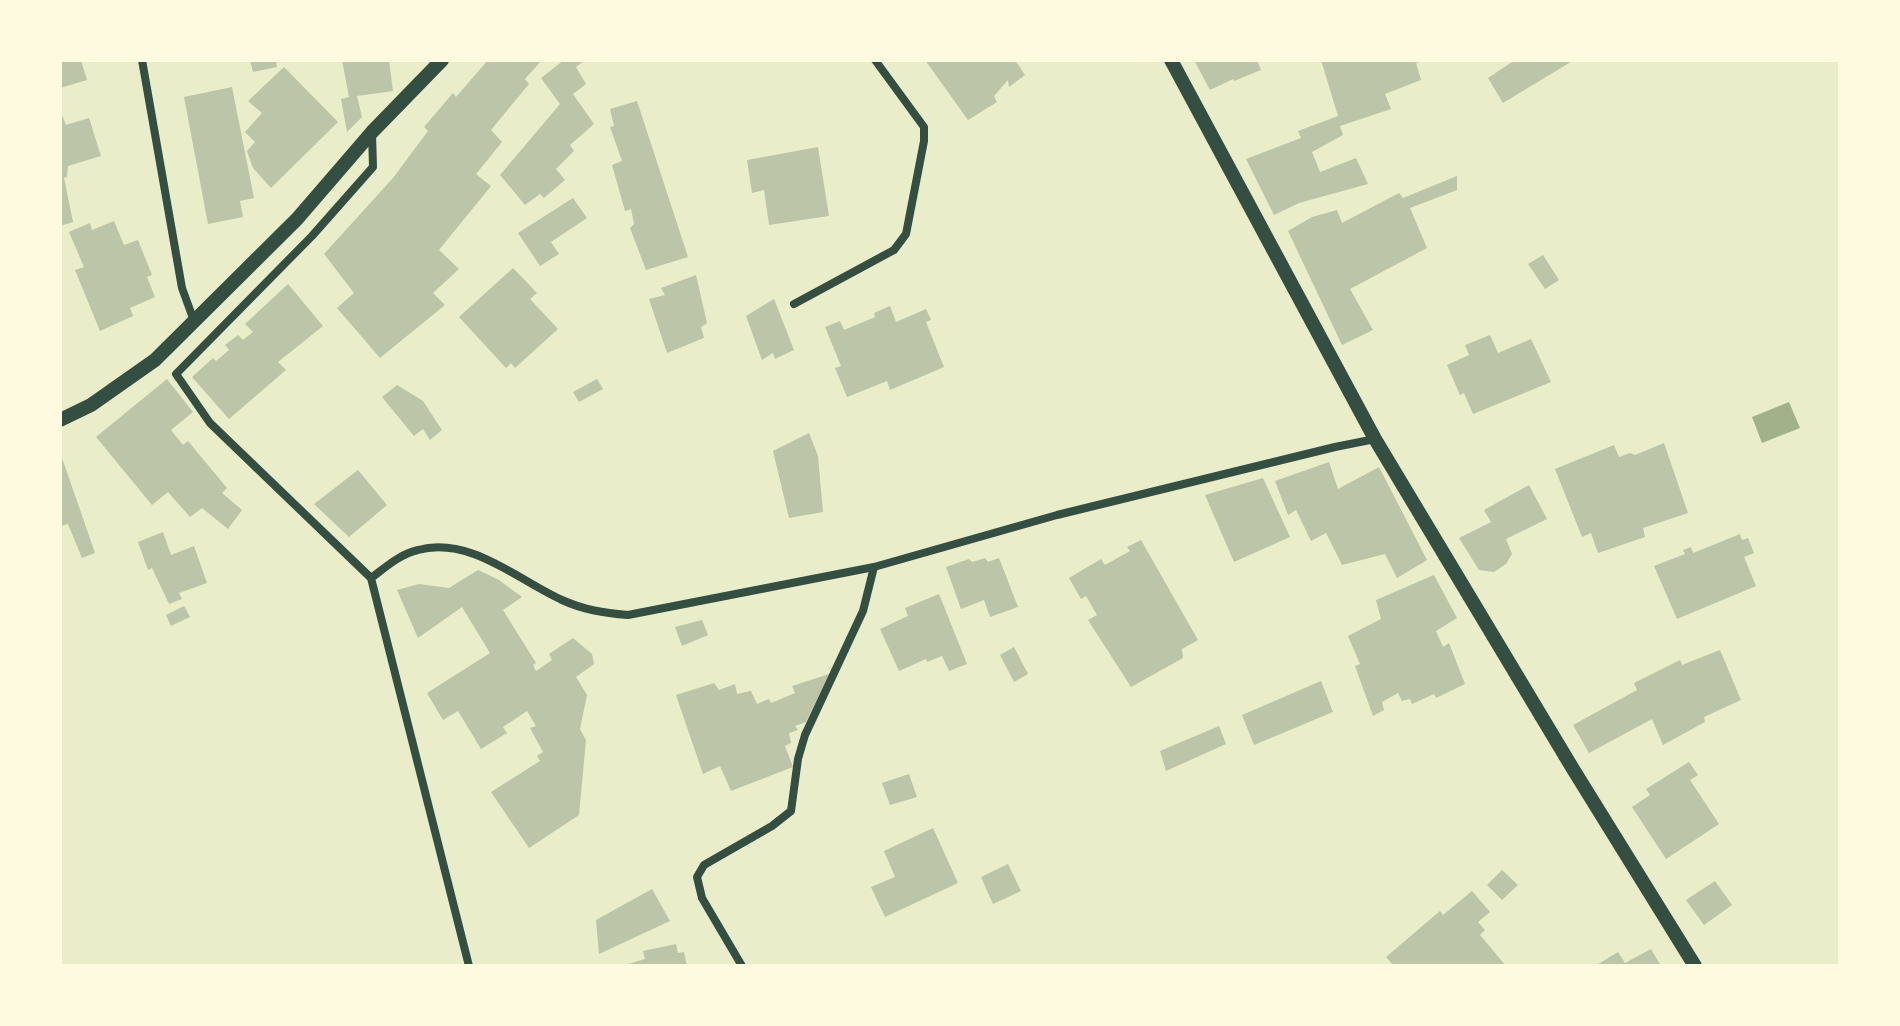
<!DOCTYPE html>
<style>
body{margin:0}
#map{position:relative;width:1900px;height:1026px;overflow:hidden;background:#e9edc9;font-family:Rubik,sans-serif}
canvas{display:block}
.frame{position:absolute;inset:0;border:62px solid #fefae0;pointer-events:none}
</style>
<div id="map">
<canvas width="1900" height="1026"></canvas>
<div class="frame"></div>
</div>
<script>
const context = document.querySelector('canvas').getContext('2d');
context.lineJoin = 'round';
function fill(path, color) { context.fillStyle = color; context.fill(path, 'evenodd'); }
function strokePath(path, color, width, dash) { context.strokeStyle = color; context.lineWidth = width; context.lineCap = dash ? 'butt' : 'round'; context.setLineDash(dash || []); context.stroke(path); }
fill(new Path2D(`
 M1789,402L1800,428L1762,443L1752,417Z`), '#a3b18a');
fill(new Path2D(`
 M60,60H81L87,80L60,88Z
 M250,60H276L277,67L253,72Z
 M342,60H389L393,91L357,96L362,117L347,132L341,99L349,97Z
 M488,60H542L525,79L529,84L491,130L502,142L476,174L491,186L439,250L459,269L433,293L445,305L380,358L337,308L354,293L324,254L393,178L428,131L424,127L453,93L456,97Z
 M564,60H585L576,67L586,84L573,94L594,124L570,145L574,151L556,169L565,180L544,198L540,194L525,205L500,175L560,104L541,78Z
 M925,60H1015L1025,75L1009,87L1008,80L994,96L997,102L968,120Z
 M1194,60H1257L1261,70L1234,81L1233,79L1210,90Z
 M1321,60L1424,61L1416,63L1421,80L1385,94L1391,109L1340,126L1343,135L1312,152L1320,172L1356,158L1368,184L1299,203L1274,215L1246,159L1301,138L1298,131L1338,116Z
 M1515,60H1574L1503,103L1488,78Z
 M284,67L338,122L271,188L253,168L247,151L255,142L245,132L262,113L248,101Z
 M232,87L254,198L240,201L243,217L208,224L184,97Z
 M637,101L688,257L646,270L630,228L634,224L631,209L625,211L612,165L622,161L610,127L614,126L610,109Z
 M60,110L66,125L89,118L101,156L68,166L67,177L64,178L73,222L60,226Z
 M818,147L829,216L769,225L764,190L752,193L747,160Z
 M1457,176V190L1410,208L1427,248L1350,289L1373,330L1342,345L1288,231L1312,217L1337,210L1342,223L1399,193L1403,198Z
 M573,198L587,218L551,242L559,254L540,266L518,233Z
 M114,221L124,245L138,240L152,275L147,277L155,297L130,308L133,316L100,331L75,270L84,267L69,232L90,223L92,230Z
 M1543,255L1559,280L1545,289L1528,264Z
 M513,268L537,293L530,299L558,329L515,368L511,363L506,368L459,317Z
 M696,275L707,323L701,327L704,338L667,353L649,299L665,295L661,288Z
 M288,284L323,326L278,362L286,370L229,419L192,377L213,358L216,361L229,350L225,345L238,335L243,340L253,332L245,324Z
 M774,299L794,350L775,359L773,353L762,360L746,316Z
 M890,306L896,322L926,309L931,320L926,322L944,367L890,390L887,381L847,397L835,368L841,366L825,327L840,321L844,330L875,317L874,313Z
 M1490,335L1498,353L1531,339L1551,382L1473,414L1464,393L1460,395L1447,365L1469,355L1465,345Z
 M167,379L193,412L171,430L183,445L188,441L227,488L222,493L242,510L228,529L202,508L190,517L168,492L152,505L96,437Z
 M597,379L603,389L579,402L573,392Z
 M397,385L423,401L442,430L430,440L423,429L414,436L382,397Z
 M809,433L818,456L823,512L789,518L773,451Z
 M1664,443L1688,513L1643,528L1645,537L1598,553L1591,533L1582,537L1555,469L1614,445L1619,457L1630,453L1635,455Z
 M61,455L95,553L82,558L68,524L60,526Z
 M1329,462L1338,489L1379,467L1427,560L1397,578L1385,554L1342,565L1326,533L1311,541L1296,510L1288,515L1275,481Z
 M358,470L387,505L349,537L314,504Z
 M1263,478L1290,537L1234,562L1205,495Z
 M1529,485L1547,519L1506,539L1512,554L1506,564L1494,572L1479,570L1459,538L1491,522L1484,510Z
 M163,532L171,555L194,546L207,583L179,593L182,599L169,604L152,568L148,570L138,542Z
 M1740,534L1742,540L1748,538L1754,553L1744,557L1756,586L1677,619L1654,566L1685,554L1683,550L1691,547L1693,553Z
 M1141,540L1198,640L1182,649L1183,658L1131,687L1088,620L1097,615L1086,596L1081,599L1069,578L1101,559L1105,565L1130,551L1127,547Z
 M985,558L988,562L999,558L1018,607L990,617L984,600L961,609L946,567L969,559L972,562Z
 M478,570L499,580L522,597L503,610L536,663L533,665L536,671L552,660L549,654L573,638L592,654L594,664L576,677L587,695L580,729L586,740L579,815L529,848L491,792L540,761L537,756L543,752L530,728L536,726L527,711L503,727L507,733L481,749L458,711L443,720L427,693L490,653L462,607L418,638L397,590L419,584L449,588Z
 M1434,575L1457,618L1436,631L1443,647L1449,643L1465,684L1436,698L1434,694L1412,704L1410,699L1402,701L1398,693L1382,702L1384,710L1373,716L1355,666L1360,664L1348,636L1381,619L1376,600Z
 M939,594L967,664L949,671L942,656L927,662L926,659L899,671L880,629L908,616L905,608Z
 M184,606L190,617L171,626L166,615Z
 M702,620L708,635L682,646L675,627Z
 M1014,647L1028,674L1014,682L1000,655Z
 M1720,650L1741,700L1704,717L1705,722L1663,745L1652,719L1589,753L1573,725L1637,690L1634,683L1680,660L1682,665Z
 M829,674L806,722L795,726L798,730L789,733L791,743L785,746L793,767L731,791L720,766L703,774L676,695L714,683L719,690L735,684L737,694L751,691L757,704L769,699L771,703L795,693L792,686Z
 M1321,681L1333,712L1254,745L1242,715Z
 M1219,726L1226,744L1166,771L1160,751Z
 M1689,762L1698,775L1690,780L1719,824L1666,859L1632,807L1650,795L1646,789Z
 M909,774L917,797L890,805L882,783Z
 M933,828L958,883L885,917L871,887L895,877L884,851Z
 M1008,864L1021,891L993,904L981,877Z
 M1502,870L1518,885L1502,900L1487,885Z
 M1715,881L1732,905L1704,925L1686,900Z
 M652,889L670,921L599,954L596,920Z
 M1472,891L1490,912L1478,922L1485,930L1480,935L1506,966H1394L1386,957L1440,911L1443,915Z
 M676,944L678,953L684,952L687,966H622L645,959L643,951Z
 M1651,949L1661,966H1595L1618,952L1625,963Z`), '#bcc5a7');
strokePath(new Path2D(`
 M142,60L182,288L194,321
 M372,133L373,167L312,236L176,374L210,423L371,578L469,966
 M794,304L894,250L906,234L924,141V127L875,60
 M371,578C386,567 400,554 418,550C470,536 518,580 562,600C584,610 604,613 628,615L874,567L1057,515L1335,447L1375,439
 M742,966L702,898L697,877L704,865L772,826L791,811L798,759L805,735L863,611L874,567`), '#344e41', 8);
strokePath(new Path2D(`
 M1171,60L1375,439L1573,769L1695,966
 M60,420L91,405L155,360L297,219L372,132L442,60`), '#344e41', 14);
</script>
